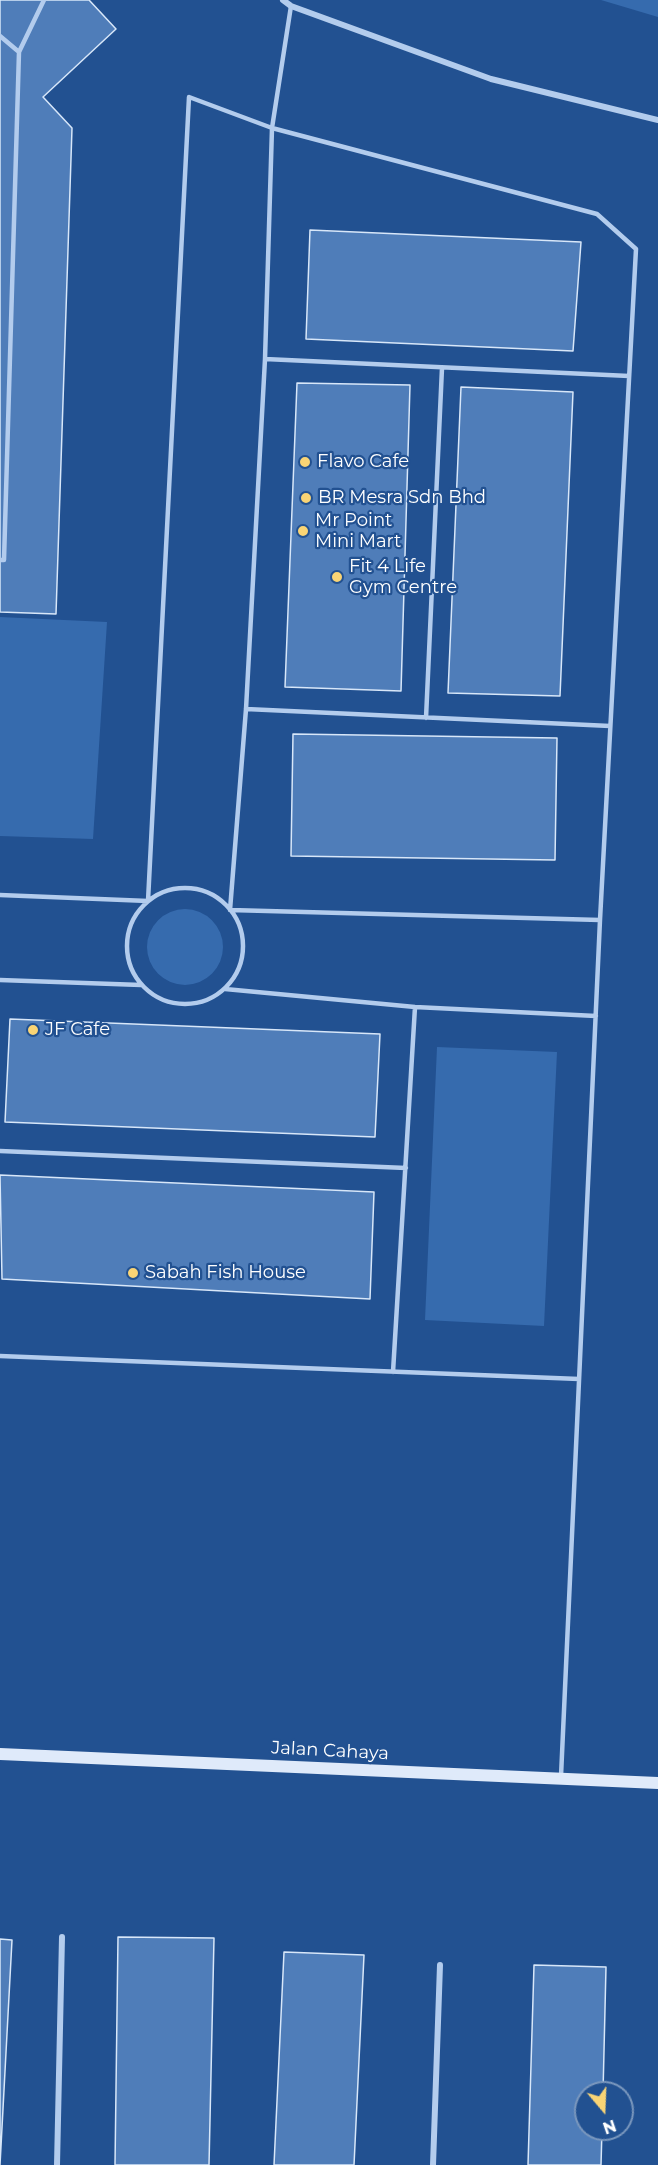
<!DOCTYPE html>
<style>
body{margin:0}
#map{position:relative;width:658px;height:2165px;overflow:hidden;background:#225191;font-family:Montserrat,sans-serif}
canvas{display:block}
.north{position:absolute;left:574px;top:2081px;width:60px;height:60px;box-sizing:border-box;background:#225191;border:2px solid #7a97bd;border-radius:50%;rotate:161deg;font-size:16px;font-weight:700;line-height:24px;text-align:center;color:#fff}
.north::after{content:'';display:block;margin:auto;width:21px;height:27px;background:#f9d475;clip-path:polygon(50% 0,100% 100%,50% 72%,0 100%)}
</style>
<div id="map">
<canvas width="658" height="2165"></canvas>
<div class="north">N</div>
</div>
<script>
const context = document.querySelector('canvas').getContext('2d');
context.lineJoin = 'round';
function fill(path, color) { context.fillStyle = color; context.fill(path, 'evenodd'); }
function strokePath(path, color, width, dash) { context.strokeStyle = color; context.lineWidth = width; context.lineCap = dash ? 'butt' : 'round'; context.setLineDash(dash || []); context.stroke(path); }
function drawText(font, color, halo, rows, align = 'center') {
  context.font = font + ' Montserrat,sans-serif'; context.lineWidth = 4.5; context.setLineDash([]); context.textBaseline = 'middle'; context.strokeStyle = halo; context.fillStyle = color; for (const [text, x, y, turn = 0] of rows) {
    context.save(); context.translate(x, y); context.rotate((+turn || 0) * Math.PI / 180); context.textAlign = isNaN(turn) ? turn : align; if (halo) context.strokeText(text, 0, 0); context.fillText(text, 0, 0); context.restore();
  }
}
fill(new Path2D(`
 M601,0H658V17Z
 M0,617L107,622L93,839L0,836Z
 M147 947a38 38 0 1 1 76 0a38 38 0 1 1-76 0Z
 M437,1047L557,1052L544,1326L425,1320Z`), '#366bae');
const building = new Path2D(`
 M0,0H89L116,29L43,97L72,128L56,614L0,612Z
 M310,230L581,242L573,351L306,339Z
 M297,383L410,385L401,691L285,687Z
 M461,387L573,392L560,696L448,693Z
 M293,734L557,738L555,860L291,856Z
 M10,1019L380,1034L375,1137L5,1122Z
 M0,1175L374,1192L370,1299L2,1279Z
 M118,1937L214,1938L209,2165H115Z
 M0,1939L12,1940L0,2165Z
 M284,1952L364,1955L354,2165H274Z
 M534,1965L606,1967L603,2093H586V2129H602L601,2165H528Z`);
fill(building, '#4f7db9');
strokePath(building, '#d8e7f9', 1.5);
strokePath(new Path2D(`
 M291,6L272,128L265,359L246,709L230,910L600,920
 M0,36L19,52
 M265,359L629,376
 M0,560H4L19,52L44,0
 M246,709L610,726
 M426,718L442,368
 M127 946a58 58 0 1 1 116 0a58 58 0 1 1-116 0Z
 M0,895L148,901L189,97L272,128L597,214L636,249L600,920L561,1776
 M0,980L141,985
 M225,989L415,1007L596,1016
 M0,1151L406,1168
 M0,1356L579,1379
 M393,1372L415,1007`), '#b3cced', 4.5);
strokePath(new Path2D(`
 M283,0L291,6L491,79L658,120
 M57,2165L62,1937
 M433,2165L440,1965`), '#b3cced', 6);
strokePath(new Path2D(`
 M0,1754L658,1783`), '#dfeafa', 12);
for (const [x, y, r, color] of [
 [305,462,6,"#f9d475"],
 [306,498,6,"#f9d475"],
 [303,531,6,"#f9d475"],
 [337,577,6,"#f9d475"],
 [33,1030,6,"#f9d475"],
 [133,1273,6,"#f9d475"]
]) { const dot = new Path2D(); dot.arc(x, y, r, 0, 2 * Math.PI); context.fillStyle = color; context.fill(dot); strokePath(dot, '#225191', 2); }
drawText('18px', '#fff', '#225191', [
 ["Flavo Cafe",317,462],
 ["BR Mesra Sdn Bhd",318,498],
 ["Mr Point",315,521],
 ["Mini Mart",315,542],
 ["Fit 4 Life",349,567],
 ["Gym Centre",349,588],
 ["JF Cafe",45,1030],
 ["Sabah Fish House",145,1273]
], 'left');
drawText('18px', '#fff', '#225191', [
 ["Jalan Cahaya",330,1751,3]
]);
</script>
